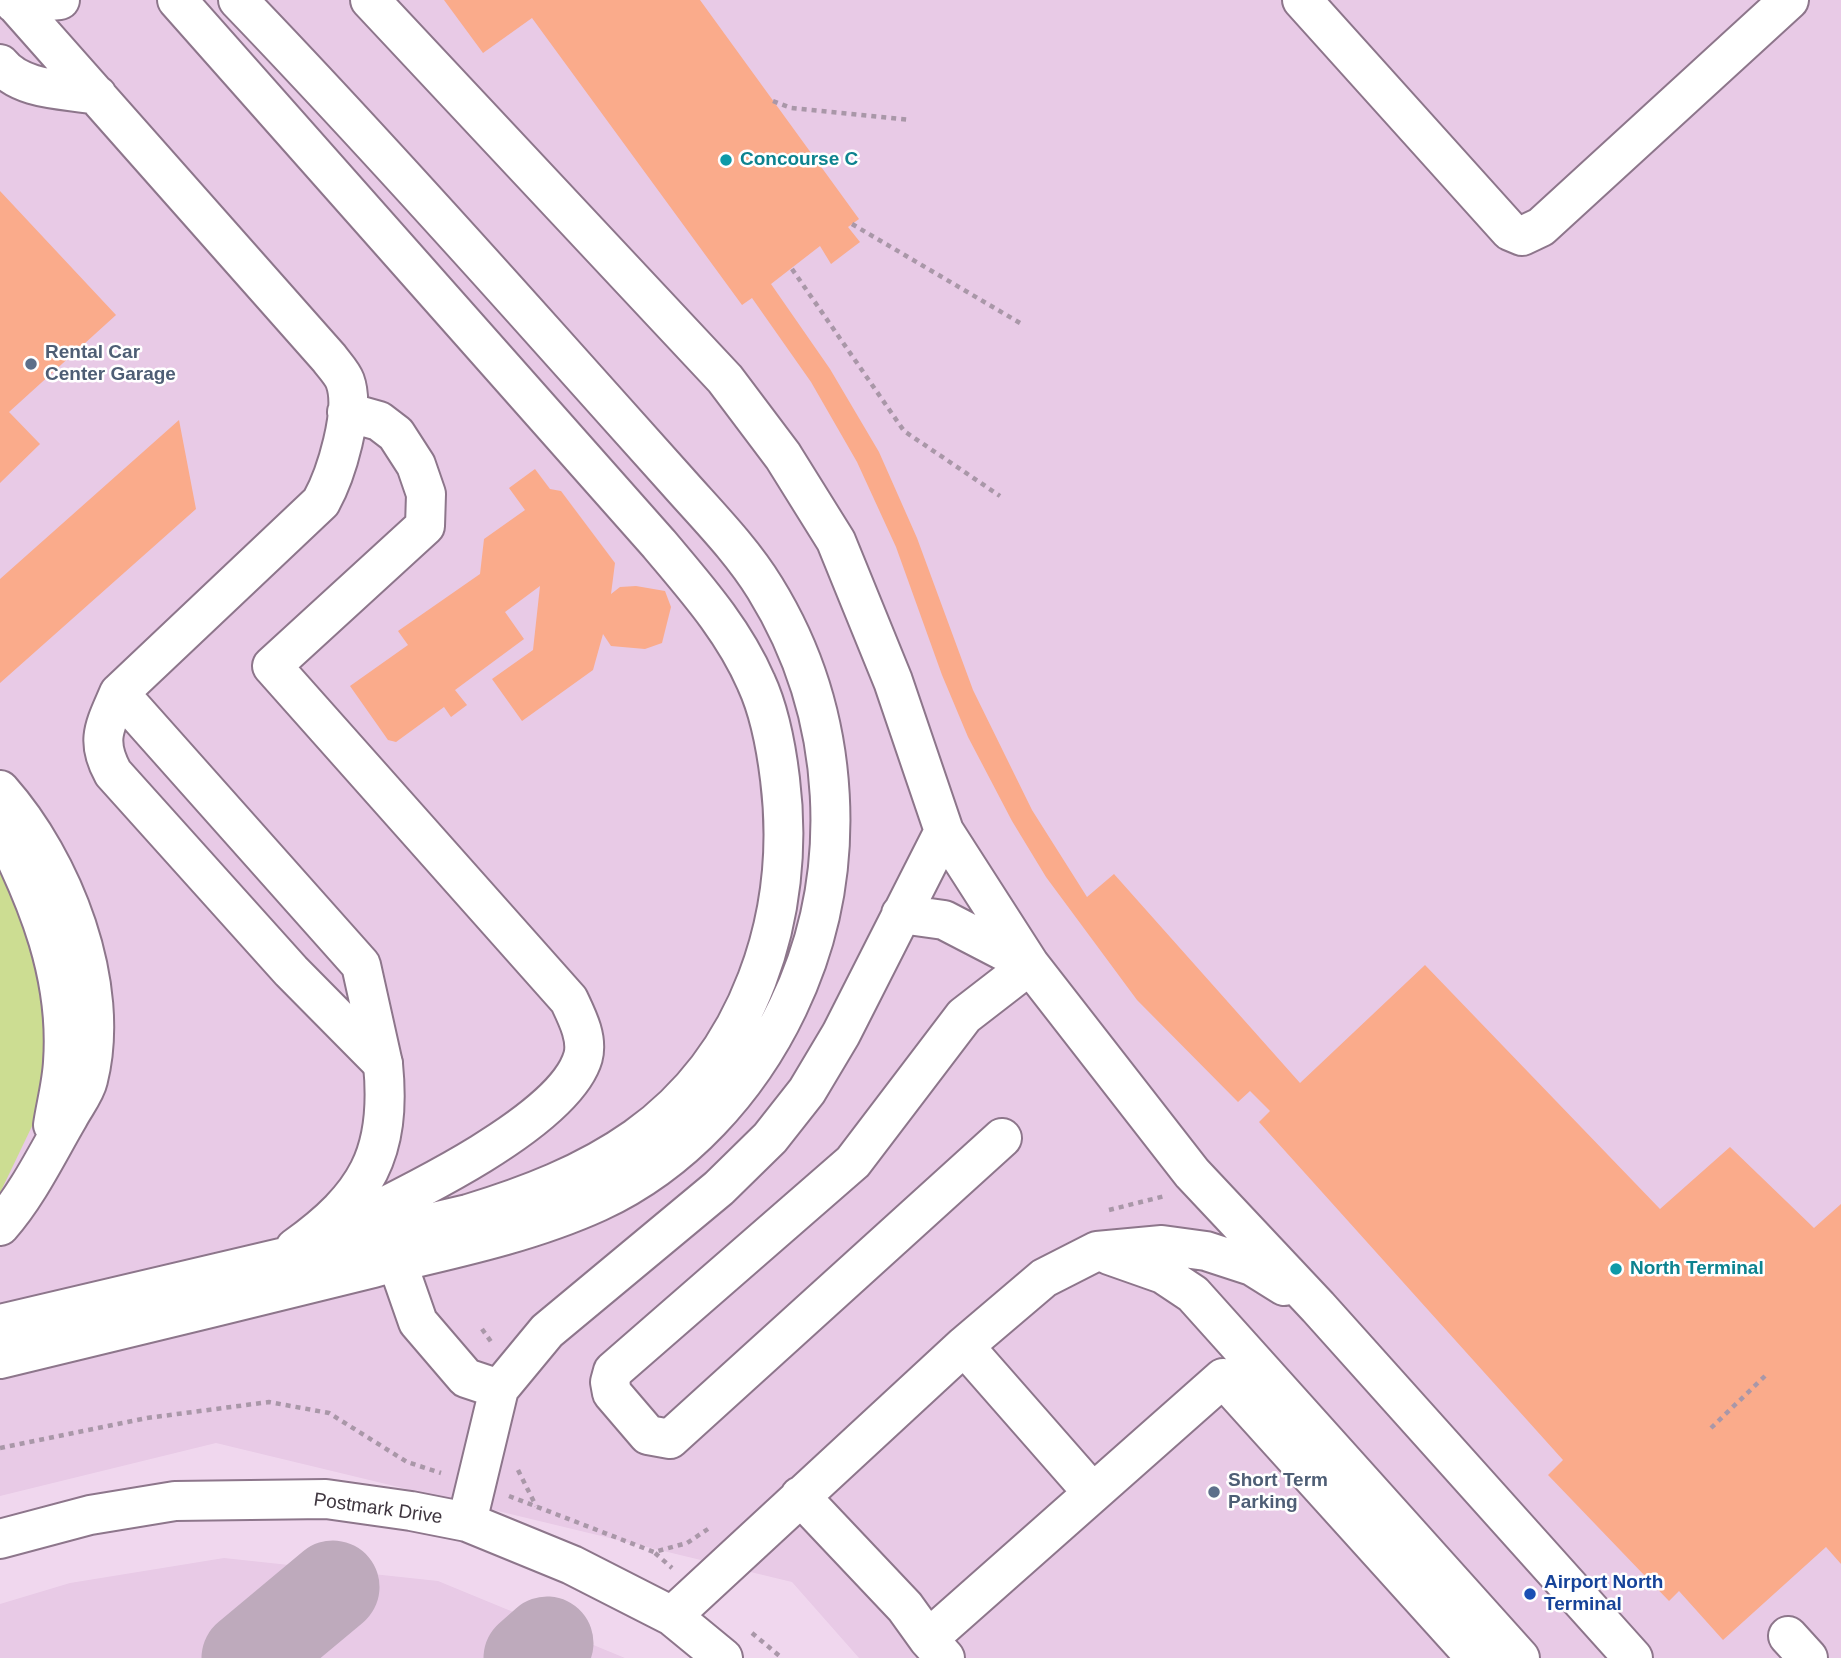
<!DOCTYPE html>
<style>
body{margin:0}
canvas{display:block;background:#f0d7ee}
</style>
<canvas width="1841" height="1658"></canvas>
<script>
const context = document.querySelector('canvas').getContext('2d');
context.lineJoin = 'round';
function fill(path, color) { context.fillStyle = color; context.fill(path, 'evenodd'); }
function strokePath(path, color, width, dash) { context.strokeStyle = color; context.lineWidth = width; context.lineCap = dash ? 'butt' : 'round'; context.setLineDash(dash || []); context.stroke(path); }
function drawText(font, color, halo, rows, align = 'center') {
  context.font = font + ' Helvetica,sans-serif'; context.lineWidth = 5; context.setLineDash([]); context.textBaseline = 'middle'; context.strokeStyle = halo; context.fillStyle = color; for (const [text, x, y, turn = 0] of rows) {
    context.save(); context.translate(x, y); context.rotate((+turn || 0) * Math.PI / 180); context.textAlign = isNaN(turn) ? turn : align; if (halo) context.strokeText(text, 0, 0); context.fillText(text, 0, 0); context.restore();
  }
}
fill(new Path2D(`
 M0,0H1841V1658H859L792,1582L216,1443L0,1496Z
 M224,1558L438,1581L625,1658H0V1604L70,1583Z`), '#e8cae6');
fill(new Path2D(`
 M0,859L37,952L49,1027L34,1122L0,1193Z`), '#ccdd92');
strokePath(new Path2D(`
 M248,1658L333,1587
 M530,1658L547,1643`), '#beaabc', 93);
fill(new Path2D(`
 M444,0H700L859,219L848,227L860,242L831,264L820,246L771,284L830,369L879,452L917,538L973,690L1032,810L1087,897L1114,874L1300,1083L1425,965L1660,1209L1730,1147L1814,1228L1841,1204V1564L1826,1547L1723,1640L1679,1591L1669,1601L1548,1475L1563,1460L1259,1122L1270,1111L1250,1091L1238,1102L1137,1000L1046,877L1012,821L968,737L942,675L896,547L857,462L811,382L752,298L742,305L532,18L483,53Z
 M0,191L116,315L9,412L40,444L0,483Z
 M179,420L196,509L0,683V579Z
 M535,469L550,489L561,491L615,563L611,594L620,587L636,586L665,591L671,607L662,643L645,649L611,646L603,634L593,670L522,721L492,679L533,650L540,586L505,612L524,639L455,690L467,705L451,717L444,707L396,742L388,740L350,686L408,645L398,631L480,574L484,539L525,510L509,488Z`), '#faab8b');
const minor = new Path2D(`
 M12,0L329,358C334,365 342,373 345,381C356,411 336,475 321,502L119,693C105,726 95,740 113,773L291,971L383,1064
 M370,0L725,379L783,456L836,541L893,681L944,831L1030,965L1192,1173L1318,1307L1633,1658
 M1302,0L1510,231L1522,236L1541,227L1789,0
 M15,4L60,0
 M0,64C21,91 66,89 97,95
 M119,693L361,965L383,1064
 M0,790C63,861 112,984 88,1080C85,1093 74,1106 68,1118C47,1154 28,1194 0,1226
 M0,826C38,900 69,977 63,1062C62,1083 56,1105 53,1125
 M901,914L944,920L1025,962
 M1002,1138L670,1439L648,1435L612,1393L610,1382L613,1371L853,1162L964,1016L1030,965
 M312,1242C377,1210 563,1127 583,1057C588,1038 577,1017 569,1000L272,666L425,526L426,494L416,465L396,434L379,421L347,412
 M1109,1255L1163,1274L1193,1294L1520,1658
 M397,1262L418,1322L466,1378L499,1389
 M964,1346L1093,1493
 M800,1496L905,1607L928,1639
 M467,1522L499,1389L547,1331L719,1188L770,1138L807,1091L841,1034L944,831
 M0,1539L90,1515L175,1501L326,1499L411,1511L467,1522L572,1565L672,1616L723,1658
 M672,1616L964,1346L1044,1278L1097,1251L1162,1245L1206,1251L1252,1266L1284,1286
 M1788,1636L1808,1658
 M945,1658L928,1639L1223,1378L1476,1658`);
const major = new Path2D(`
 M295,1248C366,1197 392,1154 383,1064
 M0,1324L468,1214C527,1196 585,1174 636,1138C750,1057 797,915 780,779C776,746 770,712 756,682C733,629 695,587 659,544L177,0
 M0,1359C124,1329 249,1299 373,1268C448,1250 528,1234 598,1202C682,1163 749,1089 788,1007C852,874 843,714 765,588C741,549 707,515 677,481C634,433 592,386 549,338C447,224 344,110 238,0`);
strokePath(minor, '#8d768b', 42);
strokePath(major, '#8d768b', 42);
strokePath(new Path2D(`
 M773,101L791,108L911,120
 M852,224L1020,323
 M792,269L904,431L1000,496
 M1109,1210L1165,1196
 M482,1329L492,1343
 M1711,1428L1765,1376
 M0,1448L147,1418L269,1402L329,1413L407,1462L441,1473
 M518,1470L536,1506
 M509,1496L654,1552L687,1543L708,1529
 M655,1553L672,1568
 M752,1633L782,1658`), '#a997a8', 4.5, [5, 5]);
strokePath(minor, '#fff', 38);
strokePath(major, '#fff', 38);
for (const [x, y, r, color] of [
 [726,160,7,"#0f9aa8"],
 [31,364,7,"#5c6f8a"],
 [1616,1269,7,"#0f9aa8"],
 [1214,1492,7,"#5c6f8a"],
 [1530,1594,7,"#1a4fb4"]
]) { const dot = new Path2D(); dot.arc(x, y, r, 0, 2 * Math.PI); context.fillStyle = color; context.fill(dot); strokePath(dot, '#fff', 2.5); }
drawText('bold 19px', '#0d838f', '#fff', [
 ["Concourse C",740,160],
 ["North Terminal",1630,1269]
], 'left');
drawText('bold 19px', '#4e5e75', '#fff', [
 ["Rental Car",45,353],
 ["Center Garage",45,375],
 ["Short Term",1228,1481],
 ["Parking",1228,1503]
], 'left');
drawText('19px', '#3f363f', '#fff', [
 ["Postmark Drive",378,1509,8]
]);
drawText('bold 19px', '#164399', '#fff', [
 ["Airport North",1544,1583],
 ["Terminal",1544,1605]
], 'left');
</script>
